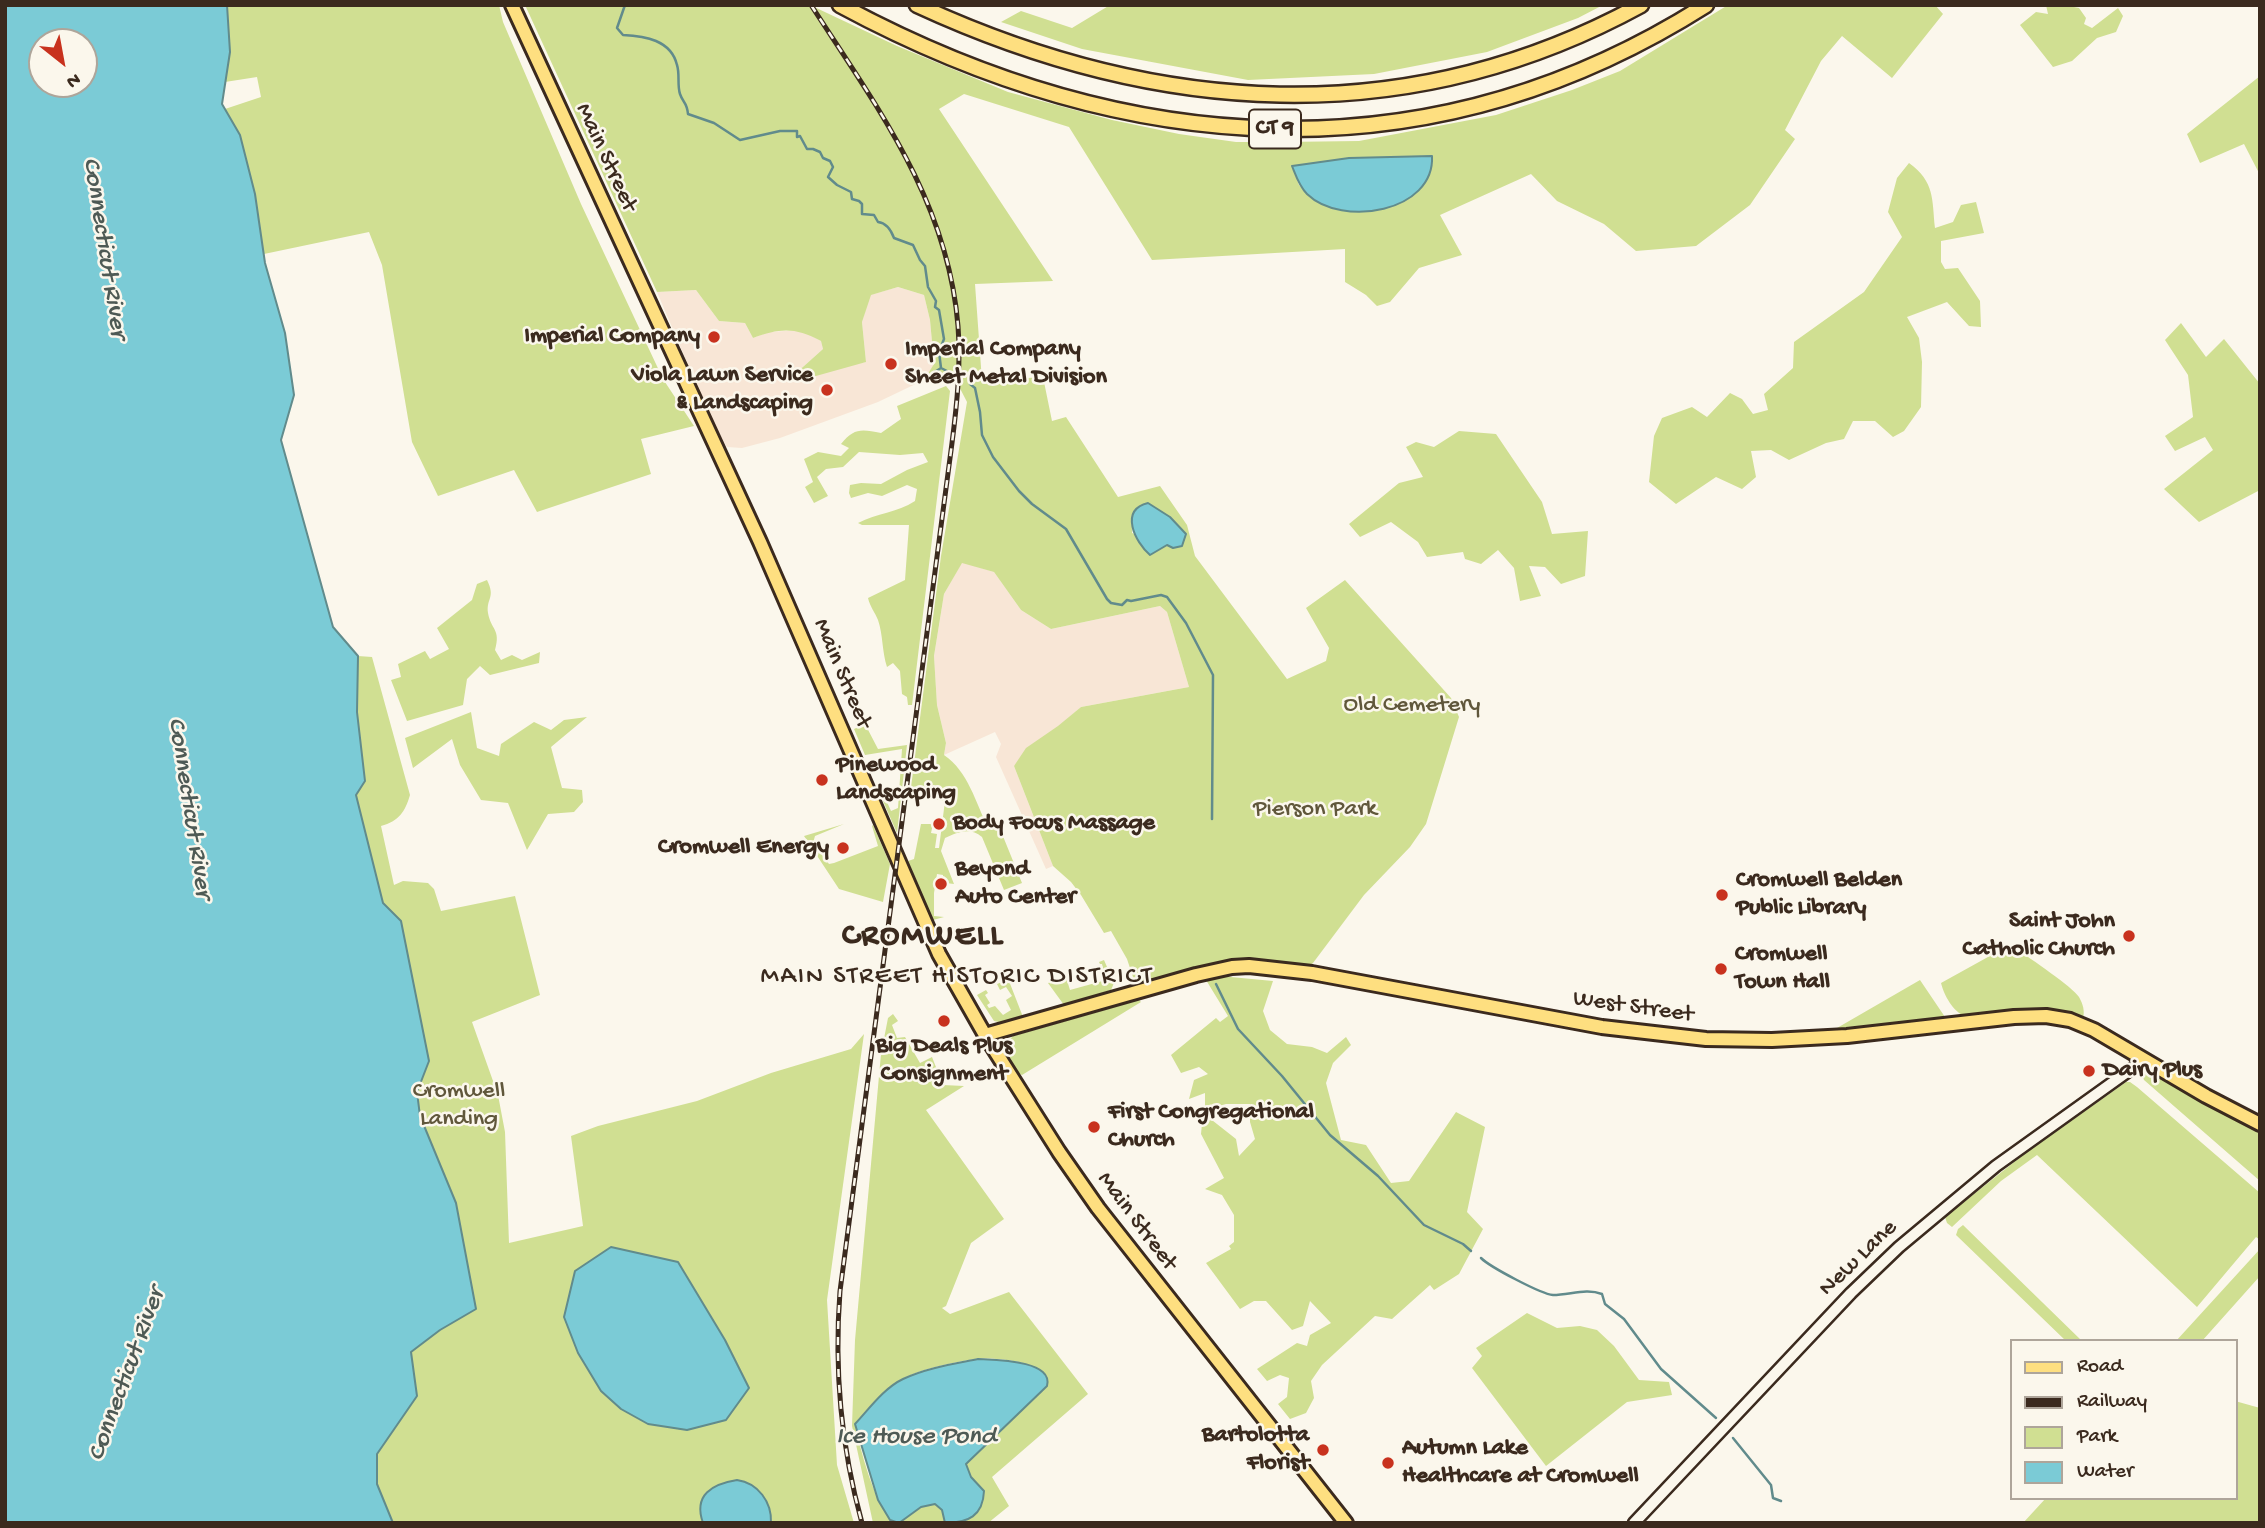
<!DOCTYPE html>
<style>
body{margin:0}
#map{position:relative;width:2265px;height:1528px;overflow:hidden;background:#fbf7ec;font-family:"Gochi Hand",sans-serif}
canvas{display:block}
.frame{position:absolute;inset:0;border:7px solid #3b2a1e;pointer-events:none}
.legend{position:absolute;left:2010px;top:1339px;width:228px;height:161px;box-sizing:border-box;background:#fbf7ec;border:2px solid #aea59a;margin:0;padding:9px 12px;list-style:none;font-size:21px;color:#3b2a1e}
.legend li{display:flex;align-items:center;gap:14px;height:35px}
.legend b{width:35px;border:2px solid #aea59a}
.north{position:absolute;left:28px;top:28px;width:70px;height:70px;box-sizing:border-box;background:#fbf7ec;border:2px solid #aea59a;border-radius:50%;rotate:149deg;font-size:19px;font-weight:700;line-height:28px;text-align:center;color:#3b2a1e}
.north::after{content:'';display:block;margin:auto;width:24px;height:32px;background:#c8321e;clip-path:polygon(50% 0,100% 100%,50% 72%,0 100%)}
</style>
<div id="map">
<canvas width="2265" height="1528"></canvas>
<div class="frame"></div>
<ul class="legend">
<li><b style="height:9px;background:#fedf80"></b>Road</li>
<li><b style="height:9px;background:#3b2a1e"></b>Railway</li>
<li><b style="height:19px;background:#d0df92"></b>Park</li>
<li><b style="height:19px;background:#7bcbd6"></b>Water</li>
</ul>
<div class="north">N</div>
</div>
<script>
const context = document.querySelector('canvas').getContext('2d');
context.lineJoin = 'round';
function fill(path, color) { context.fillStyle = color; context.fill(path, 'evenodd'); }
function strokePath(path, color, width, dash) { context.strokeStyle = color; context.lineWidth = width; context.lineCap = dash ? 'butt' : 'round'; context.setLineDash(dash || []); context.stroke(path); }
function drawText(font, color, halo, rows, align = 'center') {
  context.font = font + ' "Gochi Hand",sans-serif'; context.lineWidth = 5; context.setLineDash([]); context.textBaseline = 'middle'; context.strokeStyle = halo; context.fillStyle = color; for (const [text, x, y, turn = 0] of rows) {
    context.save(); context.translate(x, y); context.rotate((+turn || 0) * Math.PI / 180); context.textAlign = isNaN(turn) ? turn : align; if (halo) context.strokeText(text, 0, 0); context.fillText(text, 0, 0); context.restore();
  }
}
fill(new Path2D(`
 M898,287L924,295L930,320L934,365L924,380L878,402L780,438L742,448L727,447L718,435L657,292L696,290L719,321L745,323L753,338L768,332L801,330L821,341L823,349L794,375L866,362L862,322L870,295Z
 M962,562L994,572L1021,610L1051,629L1160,606L1167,612L1189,687L1081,707L1014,766L1053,866L1046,869L996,757L1001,744L995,732L944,755L946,743L937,705L934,656L944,594Z`), '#f8e6d6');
fill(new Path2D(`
 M227,5H499L503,22L581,204L663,379L694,426L641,439L651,474L537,512L514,470L438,496L412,442L382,265L369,232L264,254L255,194L225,109L261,97L257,77L225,82L230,52Z
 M525,5H810L897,46L1008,92L1112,120L1179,134L1236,142H1283L1359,141L1496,115L1572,90L1620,71L1728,5H1935L1943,14L1892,78L1842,36L1821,61L1785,130L1795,139L1750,205L1696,246L1636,251L1604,224L1557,201L1531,174L1440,215L1462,255L1419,268L1390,302L1377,306L1366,295L1345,282V249L1152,260L1069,127L964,94L939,109L1053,281L975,284L982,381L1043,377L1052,421L1066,417L1118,497L1160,486L1187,525L1195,556L1287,679L1326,661L1329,648L1306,608L1345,580L1451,698L1459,717L1426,824L1410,847L1364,895L1313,963L1307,967L1284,964L1134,987L1127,980L1133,977L1127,959L1111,931L1104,933L1081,895L1071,882L1053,866L1014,766L1026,748L1058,726L1081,707L1189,687L1167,612L1160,606L1051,629L1021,610L994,572L962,563L944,594L934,656L937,705L946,743L944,755C968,771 976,803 988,828L998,824L1022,883L1004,890L982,837C970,827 958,832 945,838L941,851L954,884L946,883V881L943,880V875L937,874L934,893V916L944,917L933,920L908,861L914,859L921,824H933L931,833L937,834L935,848H939L945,801L910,795L941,556L967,402L951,371L924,380L934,364L930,320L924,295L898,287L871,295L862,322L866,362L798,381L794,375L823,349L821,341C795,327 780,328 753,338L745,323L719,321L696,290L657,292ZM1432,157L1309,196L1299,185L1292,166L1349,158ZM1148,503L1170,517L1186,534L1173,548L1132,533L1134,511Z
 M1110,5H1603L1578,18L1487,52L1374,74L1248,80L1082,49L1001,22L1021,11L1072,28Z
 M2046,5H2064L2079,8L2086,18L2084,24L2092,28L2118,8L2123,16L2116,32L2097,38L2072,61L2053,67L2020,25L2036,12L2048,14Z
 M2260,76V175L2244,144L2200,163L2187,134Z
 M1909,163C1935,182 1932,199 1935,228L1953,222L1961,205L1976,202L1984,233L1941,241V262L1945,269L1958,268L1980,301L1981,327L1969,326L1947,302L1907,317L1919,338L1922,362L1921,407L1904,431L1893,437L1875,421H1853L1844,439L1826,443L1789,460L1771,450L1751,451L1756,477L1742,489L1716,477L1676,504L1649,482L1654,436L1662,418L1692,407L1707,417L1730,393L1742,399L1753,414L1768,410L1764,394L1793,368L1794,342L1864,292L1902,237L1888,212L1897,178Z
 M2181,323L2206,357L2224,339L2260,384V490L2199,522L2164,489L2213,450L2205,437L2175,451L2165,436L2193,417L2188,375L2165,340Z
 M946,386L950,391L912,705H908L907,697L902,694L900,671L893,663L887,667C882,652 883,634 878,620C875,612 870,607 868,598L905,580L909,525H862L858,523C877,513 897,513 915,501L917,489L907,485L882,496L868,493L851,498L849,493L850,485L861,483L881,484L907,470L928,462L923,453L900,455L859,452L843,467L826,469L817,477L828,496L814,503L805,487L813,482L804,459L818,452L841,456L849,448L841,444C854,428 861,429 881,433L901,419L897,406Z
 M1459,431L1496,434L1542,502L1552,534L1588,531L1585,576L1561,584L1545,567L1529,566L1541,596L1520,601L1514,568L1498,550L1481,564L1465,559L1463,552L1427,557L1418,542L1391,522L1360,537L1349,524L1399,483L1423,477L1406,447L1416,442L1434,447Z
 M487,580C496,598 486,598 488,613C491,630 501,629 495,650L501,660L512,655L522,660L540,652L539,663L490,675L480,666L467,679L463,705L407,721L391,680L401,677L398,664L425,651L430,659L449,649L437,628L472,600L477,584Z
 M358,656L372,657L410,795C405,812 399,821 381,826L394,885L403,881L428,883L434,889L441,911L515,896L540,995L472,1022L498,1095L505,1132L509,1243L583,1226L571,1136L598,1126L697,1101L771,1073L851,1049L864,1034L827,1300L837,1465L854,1523H771L759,1491L745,1482L706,1492C699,1502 699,1512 703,1523H393L377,1484V1454L417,1396L411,1352L440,1330L456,1203L420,1116L417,1092L429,1061L401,921L383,904L356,795L365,781L357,712ZM611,1247L678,1262L725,1340L749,1388L575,1271Z
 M471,712L477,748L499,756L501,744L534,722L551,730L564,720L587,717L551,747L562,788L582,790L583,802L574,812L548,814L527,850L508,803L481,800L460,765L452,739L413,768L405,738Z
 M865,724L878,749L907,745L897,833L883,801L887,802L891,811L898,808L902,749L865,755L854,729Z
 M844,824L815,836L813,843L829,864L834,863L878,846L872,826L873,825L890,864L883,902L839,889L804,836Z
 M2006,947L2017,949C2029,958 2073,987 2079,997C2083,1004 2085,1011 2083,1018C2046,1003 2004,1012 1965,1016C1953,1012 1944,995 1941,983Z
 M1104,960L1114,983L1111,990L1064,1005L1048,983L1066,977L1070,990L1106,980L1102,964H1100L1099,962Z
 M1220,976L1273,981L1263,1011L1270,1030L1287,1044L1312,1047L1327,1053L1346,1037L1351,1045L1333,1063L1326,1083L1341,1140L1366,1145L1391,1183L1409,1181L1456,1112L1485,1127L1467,1212L1483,1229L1459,1274L1434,1290L1430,1285L1392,1319L1375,1316L1322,1365L1311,1381L1314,1398L1306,1413L1290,1419L1278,1404L1287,1397L1289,1378L1280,1375L1267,1381L1257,1369L1297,1343L1307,1346L1310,1335L1331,1323L1310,1301L1303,1326L1292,1330L1266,1301H1254L1240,1309L1206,1263L1231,1249L1229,1246L1234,1242V1215L1222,1195L1205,1189L1224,1178L1201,1134L1203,1113L1236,1139L1239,1156L1255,1139L1250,1122V1104H1226L1205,1110V1093L1189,1099L1194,1080L1208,1074L1199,1067L1181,1073L1171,1055L1216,1018L1220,1022L1228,1016L1206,980Z
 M1007,980L1009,981L1023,1017L1003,1023L994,1021L977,995L986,990L988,993L985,995L990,1003L987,1005L989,1008L995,1006L1003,1015L1011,1010L1006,1000L1012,996L1006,987L1000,990L997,984Z
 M1920,980L1947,1020L1861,1028H1837Z
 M1139,1000L1141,1002L1022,1075C1012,1070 1004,1053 1006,1043L1013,1036Z
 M893,1014L898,1021L892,1025L897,1038L905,1037L920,1063L932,1057L943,1085L964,1086L926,1110L1004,1219L971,1243L946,1306L942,1308L950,1314L1009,1292L1088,1394L992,1477L1009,1506L988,1523H961L975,1515L984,1491L971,1477L966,1464L1047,1386C1054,1361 992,1357 975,1359C951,1363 923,1368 902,1379C883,1389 868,1409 855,1424C860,1448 876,1513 897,1523H873L852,1426L855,1340L881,1054L888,1018Z
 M2149,1071L2260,1129V1181L2144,1080L2141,1072Z
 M2126,1082H2130L2137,1087L2260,1193V1240L2256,1237L2197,1307L2037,1155L2001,1181L1952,1227L1947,1223L1945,1217L2023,1155Z
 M1963,1225L2082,1341H2066L1956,1235L1958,1229Z
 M2260,1249V1276L2202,1341H2176Z
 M1527,1313L1557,1328L1580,1326L1597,1330L1614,1346L1639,1380L1669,1382L1672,1395L1627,1402L1546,1466L1472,1368L1482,1356L1476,1348Z
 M2235,1401L2260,1408V1523H2023L2046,1498H2235Z
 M935,1504L942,1510L945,1523H899L921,1507Z`), '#d0df92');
const water = new Path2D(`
 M5,5H227L230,52L222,104L240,135L255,194L265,263L285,333L294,395L281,440L333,627L358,656L357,712L365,781L356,795L383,903L401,921L429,1061L417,1092L420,1116L456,1203L476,1309L440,1330L411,1352L417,1396L377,1454V1484L393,1523H5ZM84,42V84H42V42Z
 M1432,156C1435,212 1342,228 1307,194C1299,186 1296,176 1292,166L1349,158Z
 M1148,503L1170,517L1186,534L1182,546L1173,548L1167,545L1150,555C1135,542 1119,510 1148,503Z
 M611,1247L678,1262L725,1340L749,1388L726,1420L687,1430L648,1424L621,1409L601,1391L578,1353L564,1317L575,1271Z
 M978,1359C995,1360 1054,1360 1047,1386L966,1464L971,1477L984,1491C983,1516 968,1523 945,1523L942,1510L935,1504L921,1507L899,1523L890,1520L878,1500L855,1424C869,1409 884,1388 903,1379C926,1368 953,1364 978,1359Z
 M737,1480C758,1483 772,1502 771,1523H703C693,1495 712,1484 737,1480Z`);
fill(water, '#7bcbd6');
strokePath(water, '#618b8c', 2);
strokePath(new Path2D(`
 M625,5L617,28L623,35C645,36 671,40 677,65C680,74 677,85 680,94C683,103 687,102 688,114L714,123L740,140L780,131H797V137L800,136L807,149H813L820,152L823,158L830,161L833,167L828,177L837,185L851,192L852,199L859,201L862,204V214L874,215L878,222C887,223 891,230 894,238L913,245L920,260L925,266L928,287L936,301L935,307L939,310L944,339L939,352L941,368
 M925,378L941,368L947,371
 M970,384L975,388L980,412L982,435L993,457L1019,491L1032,504L1066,529L1107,599L1111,603L1122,605L1127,600L1131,601L1161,595L1167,597L1186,623L1213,675L1212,819
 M1216,984L1238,1029L1282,1076L1330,1135L1378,1176L1424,1225L1463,1244L1471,1251
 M1481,1258C1490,1267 1541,1294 1553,1295C1570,1295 1586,1288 1602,1294L1605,1304L1624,1319L1661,1369L1716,1418
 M1733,1438L1771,1485L1773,1498L1781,1501`), '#618b8c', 2.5);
const minor = new Path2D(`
 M1634,1523L1851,1293L1899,1247L1996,1166L2144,1060`);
const major = new Path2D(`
 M512,5L760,542L939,954L985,1035L1059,1152L1098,1208L1346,1523
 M985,1035L1196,975L1232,967L1249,966L1312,973L1602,1027L1706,1039L1772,1040L1847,1036L2014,1017L2046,1016L2070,1020L2094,1030L2206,1096L2260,1124`);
const highway = new Path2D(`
 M840,5C1124,158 1427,182 1706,5
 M917,5C1155,115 1405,134 1641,5`);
strokePath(minor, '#3b2a1e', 15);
strokePath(major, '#3b2a1e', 18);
strokePath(highway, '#3b2a1e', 19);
strokePath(minor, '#fbf7ec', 10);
strokePath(major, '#fedf80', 12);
strokePath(highway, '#fedf80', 14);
const rail = new Path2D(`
 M811,5C877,107 948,201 958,326C961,365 957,404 952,443L840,1291C834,1369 841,1447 862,1523`);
strokePath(rail, '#3b2a1e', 5);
strokePath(rail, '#fbf7ec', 2.5, [8]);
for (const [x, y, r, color] of [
 [714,337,7,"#c8321e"],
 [891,364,7,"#c8321e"],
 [827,390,7,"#c8321e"],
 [822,780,7,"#c8321e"],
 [939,824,7,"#c8321e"],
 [843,848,7,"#c8321e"],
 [941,884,7,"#c8321e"],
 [1722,895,7,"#c8321e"],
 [2129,936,7,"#c8321e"],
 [1721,969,7,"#c8321e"],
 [944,1021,7,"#c8321e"],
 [2089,1071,7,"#c8321e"],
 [1094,1127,7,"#c8321e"],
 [1323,1450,7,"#c8321e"],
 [1388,1463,7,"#c8321e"]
]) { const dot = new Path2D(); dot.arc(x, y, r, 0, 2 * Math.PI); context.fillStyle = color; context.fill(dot); strokePath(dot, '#fbf7ec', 2.5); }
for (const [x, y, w] of [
 [1275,129,52]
]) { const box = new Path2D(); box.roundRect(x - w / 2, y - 19.5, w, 39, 5); context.fillStyle = '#fbf7ec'; context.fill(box); strokePath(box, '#3b2a1e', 2); }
drawText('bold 23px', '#3b2a1e', null, [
 ["CT 9",1275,129]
]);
drawText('24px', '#3b2a1e', '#fbf7ec', [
 ["Main Street",605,158,65],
 ["Main Street",841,674,67],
 ["West Street",1633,1008,8],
 ["Main Street",1136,1222,53],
 ["New Lane",1859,1259,-44]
]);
drawText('bold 24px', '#3b2a1e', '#fbf7ec', [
 ["Imperial Company",700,337,"right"],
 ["Imperial Company",905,350],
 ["Sheet Metal Division",905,378],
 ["Viola Lawn Service",813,376,"right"],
 ["& Landscaping",813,404,"right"],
 ["Pinewood",836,766],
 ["Landscaping",836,794],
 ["Body Focus Massage",953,824],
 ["Cromwell Energy",829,848,"right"],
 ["Beyond",955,870],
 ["Auto Center",955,898],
 ["Cromwell Belden",1736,881],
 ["Public Library",1736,909],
 ["Saint John",2115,922,"right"],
 ["Catholic Church",2115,950,"right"],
 ["Cromwell",1735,955],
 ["Town Hall",1735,983],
 ["Big Deals Plus",944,1047,"center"],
 ["Consignment",944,1075,"center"],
 ["Dairy Plus",2103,1071],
 ["First Congregational",1108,1113],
 ["Church",1108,1141],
 ["Bartolotta",1309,1436,"right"],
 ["Florist",1309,1464,"right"],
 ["Autumn Lake",1402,1449],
 ["Healthcare at Cromwell",1402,1477]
], 'left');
drawText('24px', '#60573b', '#fbf7ec', [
 ["Old Cemetery",1412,706],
 ["Pierson Park",1315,810],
 ["Cromwell",459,1092],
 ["Landing",459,1120]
]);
drawText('italic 26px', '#4e5a55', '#fbf7ec', [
 ["Connecticut River",103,248,81],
 ["Connecticut River",188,808,81],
 ["Connecticut River",128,1375,-70],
 ["Ice House Pond",916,1438]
]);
context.letterSpacing = '2px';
drawText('26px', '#3b2a1e', '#fbf7ec', [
 ["MAIN STREET HISTORIC DISTRICT",957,978]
]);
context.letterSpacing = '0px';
context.letterSpacing = '2px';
drawText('bold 32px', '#3b2a1e', '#fbf7ec', [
 ["CROMWELL",923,938]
]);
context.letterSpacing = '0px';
</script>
